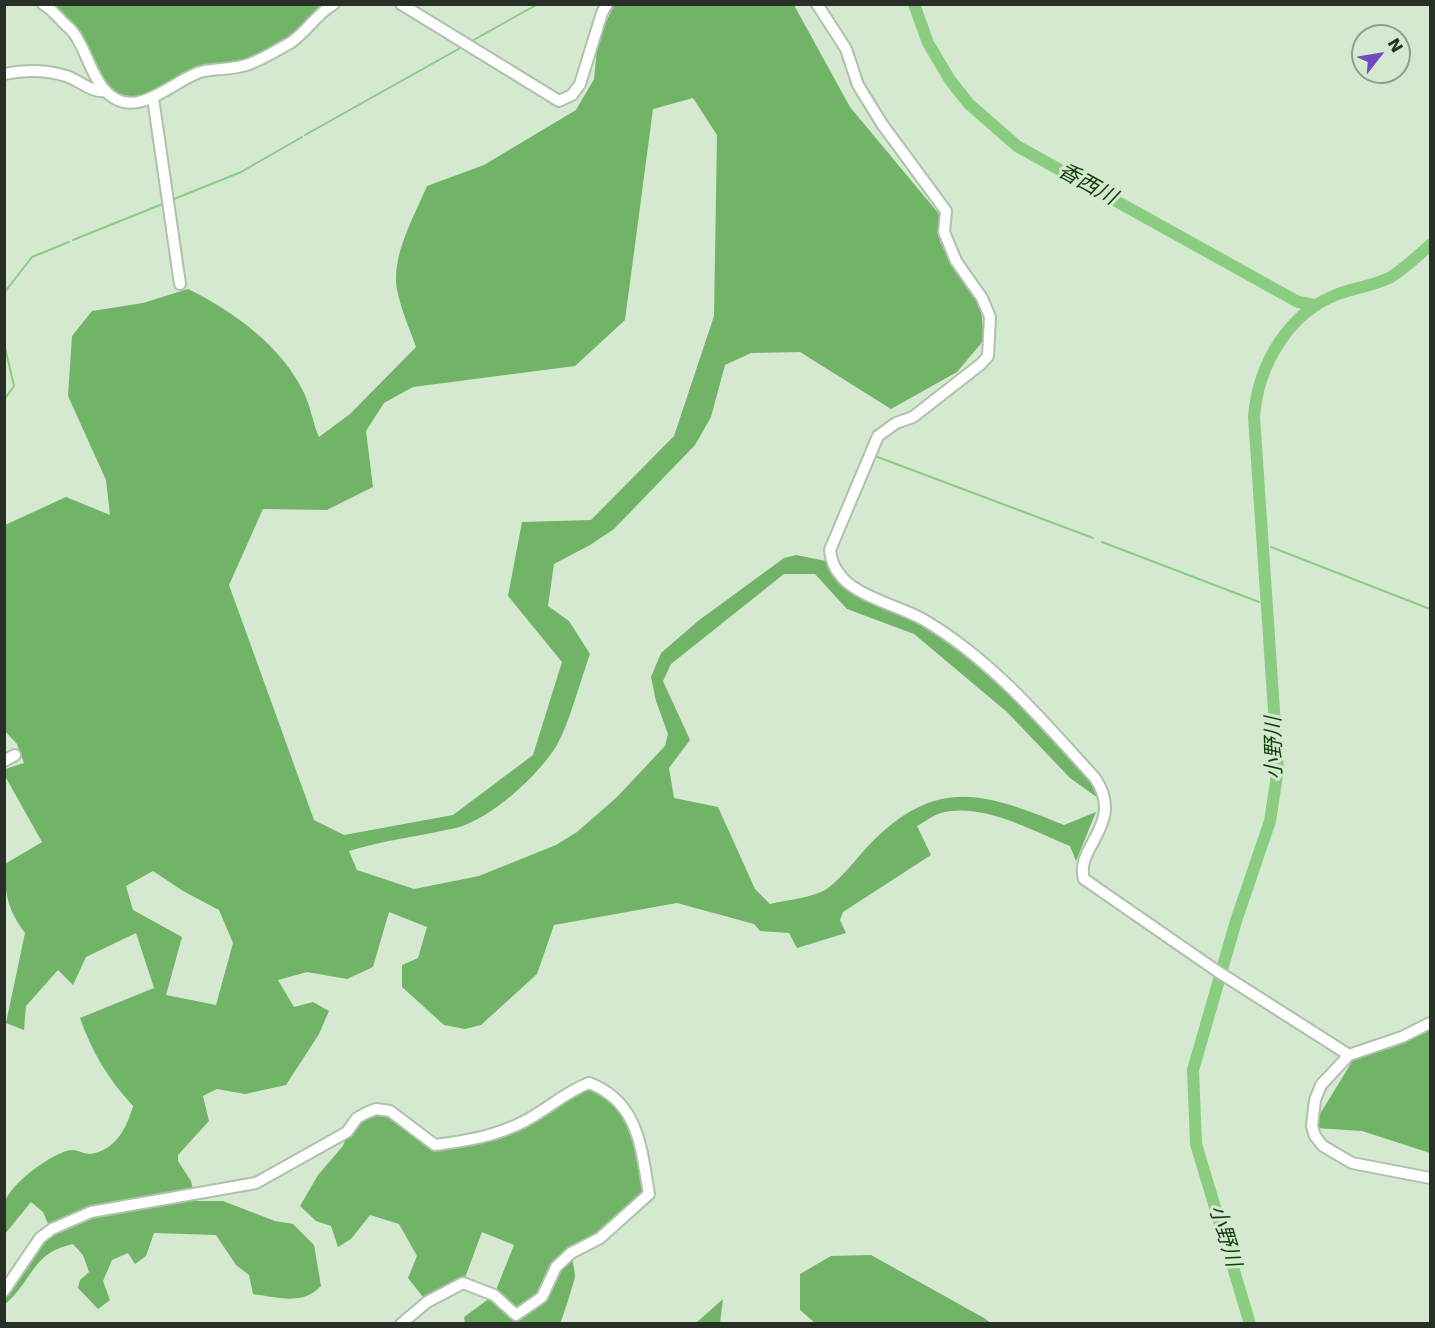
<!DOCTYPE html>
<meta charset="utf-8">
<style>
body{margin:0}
#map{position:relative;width:1435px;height:1328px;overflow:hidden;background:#d5e9d1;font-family:"DejaVu Sans",sans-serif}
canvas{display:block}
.frame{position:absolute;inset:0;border:6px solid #272f26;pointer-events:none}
.north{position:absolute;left:1351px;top:24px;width:60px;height:60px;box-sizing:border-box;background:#d5e9d1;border:2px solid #8f9f8d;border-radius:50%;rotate:59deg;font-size:16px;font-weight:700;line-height:24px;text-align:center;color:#272f26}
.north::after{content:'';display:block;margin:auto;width:21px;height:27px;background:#704bc3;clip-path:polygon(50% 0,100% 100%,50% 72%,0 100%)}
</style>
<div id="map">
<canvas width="1435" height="1328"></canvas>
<div class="frame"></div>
<div class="north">N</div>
</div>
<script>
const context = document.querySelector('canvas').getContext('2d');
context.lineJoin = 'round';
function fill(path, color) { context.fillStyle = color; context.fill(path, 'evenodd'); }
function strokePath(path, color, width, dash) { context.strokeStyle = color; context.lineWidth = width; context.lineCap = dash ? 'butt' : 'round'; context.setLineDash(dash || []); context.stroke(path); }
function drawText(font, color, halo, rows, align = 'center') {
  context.font = font + ' "DejaVu Sans","Noto Sans JP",sans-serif'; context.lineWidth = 6; context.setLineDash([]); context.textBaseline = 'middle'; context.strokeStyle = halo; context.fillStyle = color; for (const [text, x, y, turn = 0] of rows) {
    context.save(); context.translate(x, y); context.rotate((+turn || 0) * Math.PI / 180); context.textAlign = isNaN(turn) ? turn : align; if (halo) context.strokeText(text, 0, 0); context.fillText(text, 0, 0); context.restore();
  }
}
fill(new Path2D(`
 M50,5H334L248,65L220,68L131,103L105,91C94,52 77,32 50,5Z
 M614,5H794L850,107L939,214L940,242L981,308L984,340L957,372L891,409L800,352L751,353L725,365L711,417L695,445L614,529L590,545L554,564L548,606L569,621L590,654C581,679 569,724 557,745C539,775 491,819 456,828C420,836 384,840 349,851L357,870L414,889L479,876L556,845L577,832L616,798L665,746L668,734L656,701L651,677L661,653L698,621L784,558L796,555L831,562L843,580L953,638L1095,778L1105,803L1070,778L1007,712L914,634L847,609L815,574H784L671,664L663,681L690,740L669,768L674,798L718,807L755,889L770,904C787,900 808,898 823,891C836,885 858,857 868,846C936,776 982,792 1064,825L1096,812L1076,861L1070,846C1032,831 983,802 941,813C933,815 925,822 917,826L931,855L843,912L840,920L846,933L797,948L789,933L760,931L754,924L677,903L554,925L537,974L481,1025L465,1029L444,1025L402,987V965L418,958L427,927L389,912L373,967L347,979L307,972L278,980L294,1007L313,1002L329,1011L319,1034L286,1085L245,1094L217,1089L203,1096L209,1121L178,1155V1161L191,1181L196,1201H223L275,1221L293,1224L314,1245L321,1286C303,1306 277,1297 253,1294L249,1275L236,1265L216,1235L154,1233L146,1256L135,1264L128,1253L112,1260L103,1281L110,1300L98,1309L78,1288L80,1280L89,1272L83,1255L73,1244C31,1253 34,1280 5,1304V1295L49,1226L43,1212L31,1202L5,1234C5,1225 2,1212 5,1202C9,1185 54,1151 72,1150C78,1150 84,1154 90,1154C115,1151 127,1128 133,1106C108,1079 92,1052 80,1018L154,988L136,933L86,957L73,985L58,970L26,1006L24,1030L6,1023L25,933C7,908 5,895 5,864L42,842L5,776V769L24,763L17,744L5,731V525L66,497L110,515L106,480L68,396L72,336L92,311L143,303L188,289C233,311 282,346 304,393C311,407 313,424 319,437L350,414L416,347C410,330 402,312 398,294C389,259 414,217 427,186L484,165L576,110L594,79L598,39ZM693,98L717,135L714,316L674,436L591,520L522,522L508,596L562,662L533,755L453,815L344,835L314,820L229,585L263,509L327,510L373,487L366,431L384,403L413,387L575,366L625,320L653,109ZM153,871L183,891L219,910L233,943L216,1005L166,995L182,937L133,910L126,886Z
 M1430,1017V1153L1362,1131L1316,1128L1320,1114L1353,1060Z
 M600,1087L634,1125L649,1194L626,1216L571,1253C572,1260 575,1270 575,1277C574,1282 562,1320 560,1324L465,1323L464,1317L494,1295L514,1245L482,1232L463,1283L427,1302L408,1278L417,1256L399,1224L370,1215L351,1239L338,1247L331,1226L316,1221L300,1206L318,1175L343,1146L348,1131L357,1118L390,1111L435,1145L504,1131L569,1091Z
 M871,1255L984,1318L991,1323H815L800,1310V1274L831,1256Z
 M723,1299L720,1323H696Z`), '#71b367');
strokePath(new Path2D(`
 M470,42L538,4
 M305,135L462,47
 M174,199L241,172L302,137
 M73,240L165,203
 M4,293L32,257L69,242
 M4,343L14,386L4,400
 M875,456L1093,538
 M1102,542L1259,602
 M1263,544L1266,545
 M1271,547L1430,609
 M1266,604L1268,605`), '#8bcd80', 2);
strokePath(new Path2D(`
 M914,4L928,43L950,80L969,104L1017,146L1298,302L1315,305
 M1250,1324L1196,1144L1193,1070L1236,921L1270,821L1278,769L1254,417C1258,365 1288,313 1338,294C1356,287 1374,286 1391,277C1405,268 1418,256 1430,245`), '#8bcd80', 12);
const minor = new Path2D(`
 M43,4C50,8 54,13 60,19C64,24 69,27 73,32C86,49 89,70 103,88C133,125 170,82 200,72C216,68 234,70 249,64C263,59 277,50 290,43C306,33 316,14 334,4
 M401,4L559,101L572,95L580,84L602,13L607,4
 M817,4L846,49L858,85L882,124L946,211L944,232L956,261L982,298L990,317L988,356L981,364L913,417L896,423L878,436L830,550C834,595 892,601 924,620C992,660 1042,720 1095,778C1126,824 1074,847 1084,879L1217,971L1349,1055
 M4,74C24,70 47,70 66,76C79,80 92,93 105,91
 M153,98L180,284
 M4,761L15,755
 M1430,1023L1402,1037L1349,1055L1321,1085L1315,1100L1312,1126L1315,1136L1323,1146L1352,1163L1430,1178
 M4,1291L40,1238L52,1229L91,1212L256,1183L347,1132L357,1118L366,1113L376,1109L390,1111L435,1145C466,1141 497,1136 525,1121C548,1109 565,1092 589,1083C639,1102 641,1148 649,1194L600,1238L571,1253L556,1267L542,1297L516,1315L494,1295L463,1283L427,1302L401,1324`);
strokePath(minor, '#aec2ab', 14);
strokePath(minor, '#fff', 10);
drawText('italic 21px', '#0f3d08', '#d5e9d1', [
 ["香西川",1087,185,29],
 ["小野川",1275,748,-91],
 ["小野川",1224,1236,73]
]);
</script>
